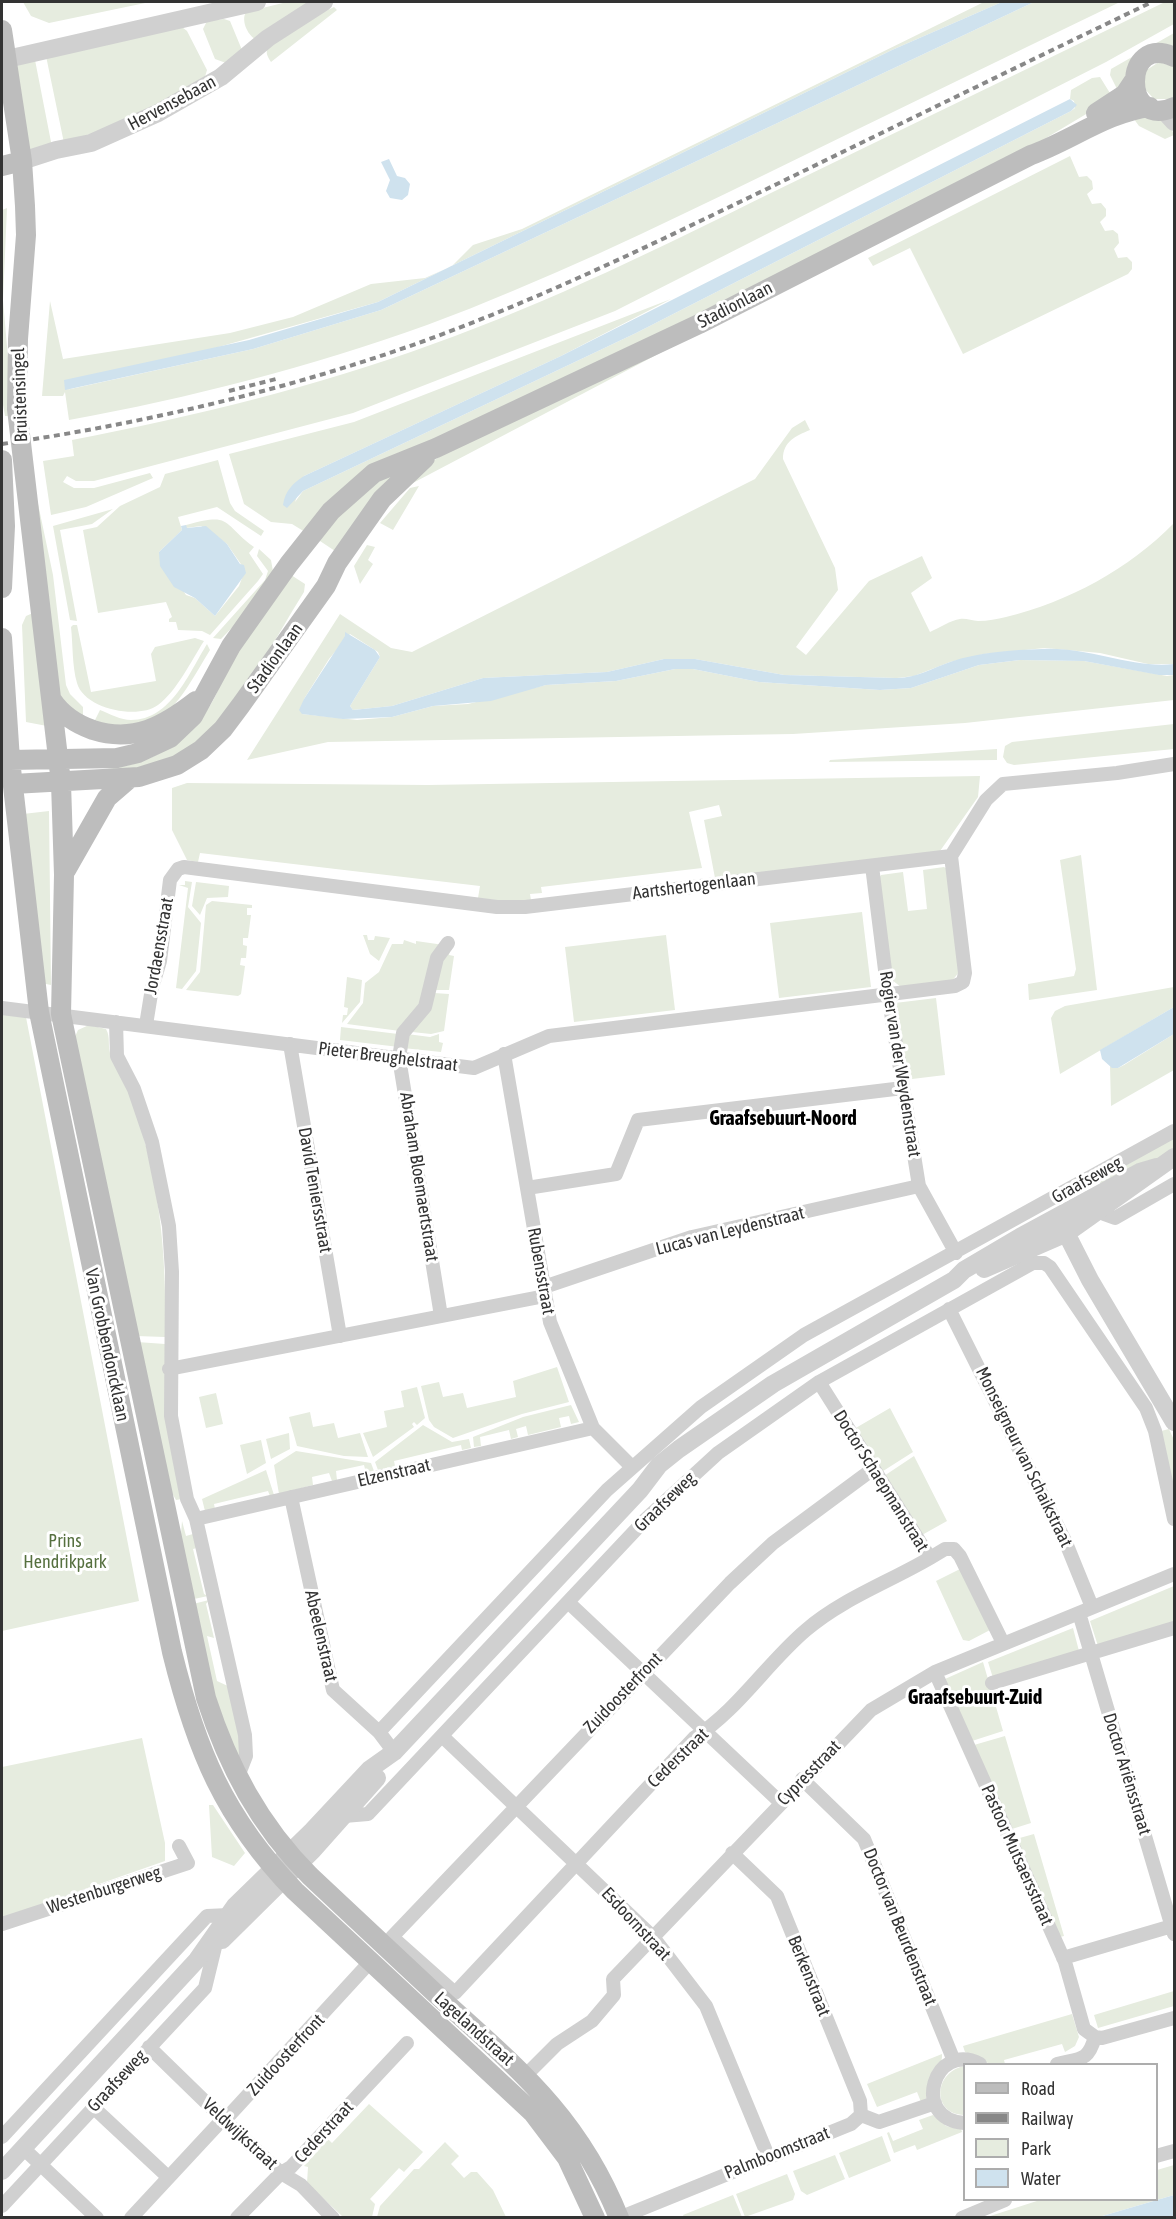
<!DOCTYPE html>
<meta charset="utf-8">
<style>
body{margin:0}
#map{position:relative;width:1176px;height:2219px;overflow:hidden;background:#fff;font-family:"Asap Condensed",sans-serif}
canvas{display:block}
.frame{position:absolute;inset:0;border:3px solid #333;pointer-events:none}
.legend{position:absolute;left:963px;top:2063px;width:195px;height:138px;box-sizing:border-box;background:#fff;border:2px solid #adadad;margin:0;padding:8px 10px;list-style:none;font-size:18px;color:#333}
.legend li{display:flex;align-items:center;gap:12px;height:30px}
.legend b{width:30px;border:2px solid #adadad}
</style>
<div id="map">
<canvas width="1176" height="2219"></canvas>
<div class="frame"></div>
<ul class="legend">
<li><b style="height:8px;background:#bdbdbd"></b>Road</li>
<li><b style="height:8px;background:#888"></b>Railway</li>
<li><b style="height:16px;background:#e6ecdf"></b>Park</li>
<li><b style="height:16px;background:#cfe2ee"></b>Water</li>
</ul>
</div>
<script>
const context = document.querySelector('canvas').getContext('2d');
context.lineJoin = 'round';
function fill(path, color) { context.fillStyle = color; context.fill(path, 'evenodd'); }
function strokePath(path, color, width, dash) { context.strokeStyle = color; context.lineWidth = width; context.lineCap = dash ? 'butt' : 'round'; context.setLineDash(dash || []); context.stroke(path); }
function drawText(font, color, halo, rows, align = 'center') {
  context.font = font + ' "Asap Condensed",sans-serif'; context.lineWidth = 6; context.setLineDash([]); context.textBaseline = 'middle'; context.strokeStyle = halo; context.fillStyle = color; for (const [text, x, y, turn = 0] of rows) {
    context.save(); context.translate(x, y); context.rotate((+turn || 0) * Math.PI / 180); context.textAlign = isNaN(turn) ? turn : align; if (halo) context.strokeText(text, 0, 0); context.fillText(text, 0, 0); context.restore();
  }
}
fill(new Path2D(`
 M23,2H150L49,23L31,16Z
 M287,2H319L255,39C247,34 241,20 246,12Z
 M984,2H1002L892,50L378,302L66,390L253,349L381,310L1034,2H1120C1002,59 884,116 766,174C655,228 543,282 427,325C310,367 190,398 69,420L65,392L63,396H42L50,301L63,359L230,333L293,317L371,284L425,278L452,266L473,245L522,229Z
 M1165,2H1174V24L1106,62L615,311L353,413L94,481H76L67,476L63,482L74,488H94L150,473L153,478L86,507L51,515L43,461L74,456L72,440C195,416 315,387 433,344C551,302 663,246 775,191C905,128 1035,65 1165,2Z
 M334,7L337,10L271,62C268,57 265,53 268,48C274,34 320,14 334,7Z
 M224,19L230,21L242,50L226,63L215,59L203,29L207,21Z
 M182,27L187,31L207,70L204,80L122,123L64,143L46,56Z
 M1174,33V48L1125,82L1118,91L1110,75L1111,69Z
 M35,60L52,147L29,150L16,66Z
 M1159,62L1174,67V96L1170,99H1154L1143,87L1145,71Z
 M1100,77L1113,98L1021,153L750,290L362,475L305,532L292,524L271,522L244,504L229,454L354,422L671,299L561,356L304,476L295,502L303,491L636,333L1071,111L1075,108L1074,101L1070,99L1071,90L1092,78Z
 M1146,112L1170,125L1174,135L1165,139L1139,126L1131,115Z
 M1070,156L1079,177L1087,176L1092,181L1093,189L1087,194L1092,204L1101,203L1106,209V216L1100,222L1105,231L1113,230L1118,234L1119,243L1114,249L1118,258L1127,257L1132,262V269L1128,274L963,354L910,248L873,266L868,258Z
 M7,208L3,300L13,416H5L2,399V210Z
 M719,322L411,484L419,469L441,456Z
 M805,420L810,430C796,436 783,441 783,459L835,568L838,590L796,647L806,655L869,581L922,556L932,578L911,593L930,632C939,628 951,620 960,619C966,618 972,621 978,621C988,621 997,619 1006,617C1068,602 1129,569 1174,523V664H1148L1100,653L1045,648L984,654L950,662L914,676L897,678L784,675L695,659H664L607,672L483,678L392,706L353,710L350,706L380,657L378,652L350,634L329,659L304,699L302,714L357,720L392,717L433,706L468,704L546,685L616,681L675,669H693L759,682L880,690L911,688L979,665L1020,660L1084,661L1167,676L1174,675V700L965,723L793,734L328,742L247,760L340,614L391,648L412,652L755,479L792,428Z
 M218,460L230,503L235,511L264,531L261,536L217,507L178,517L182,530L159,552L186,595L195,598L215,616L239,586L245,570L227,544L201,526L186,528V525C233,512 221,523 254,547L249,553L263,574L258,581L210,635L202,631L178,630L176,622H169V619L172,617L166,602L98,613L83,530L97,527L120,506L160,487L165,474Z
 M405,462L338,553L317,539L354,497Z
 M419,486L393,530L380,523L410,488Z
 M37,499L53,575L66,685L70,694L83,707V717L66,705L59,693Z
 M113,509L92,524L60,530L77,621L70,620L53,526Z
 M367,545L375,547L368,560L373,564L360,584L354,566Z
 M259,549L271,560L274,577L259,600L221,639L213,638L265,580L268,571L257,556Z
 M288,573L305,584L304,592C263,657 224,747 144,769C133,772 118,769 107,769C152,764 187,743 211,704C218,693 221,681 226,670C245,637 268,606 288,573Z
 M33,613L47,726L26,722L22,625L26,616Z
 M73,625H77L91,692L156,681L151,654L155,647L195,638L204,641C191,661 177,691 158,705C138,720 84,709 77,683C72,666 73,645 71,627Z
 M207,644L210,650C177,704 166,737 94,722L100,710C110,714 121,720 131,720C171,720 189,673 207,644Z
 M1174,724V749L1014,765L1007,763L1003,757L1005,746L1012,742Z
 M997,749V760L829,762L830,760Z
 M980,776L978,797L940,851L715,878L704,820L722,816L719,805L689,812L702,868L541,887L542,893L530,894L531,900L510,902L478,898L480,886L200,853L198,862L187,860L172,830V788L187,783L428,785Z
 M49,811L51,985L41,983L23,814Z
 M1081,855L1097,990L1029,1000L1028,984L1074,976L1076,969L1060,860Z
 M944,867L947,869L959,972L952,981L901,987L892,980L879,878L881,875L903,872L908,911L927,909L923,870Z
 M185,881L192,882L188,907L201,923L196,971L182,989L176,988L188,888L179,885H185Z
 M196,882L229,886L228,897L207,898L200,915L192,906Z
 M212,901L252,905V908H247V915H251L248,938H243V945L247,946L246,958H241L240,965L245,966L241,994L238,996L186,990L200,972L206,905Z
 M862,912L871,987L779,998L770,923Z
 M363,935H367L368,940H374L375,936L390,938L379,961L370,954Z
 M666,935L675,1010L574,1022L565,947Z
 M404,940L416,944V941L444,945L426,1000L400,1031L347,1024L363,1003L365,983L379,972L392,944H403Z
 M451,946L449,955L454,956L449,990H434L436,966Z
 M347,977L362,980L360,1002L342,1023L343,1015H347L348,1008L344,1007Z
 M1174,987V1007L1060,1074L1051,1018L1055,1011L1065,1006Z
 M434,993L449,994L444,1031L431,1034L412,1032Z
 M936,998L945,1075L912,1079L906,1074L895,1003Z
 M2,1005L25,1012L139,1601L2,1631Z
 M89,1025L106,1029C111,1038 107,1046 111,1056C115,1067 123,1077 127,1088C159,1170 167,1250 165,1337L136,1336L74,1039L78,1030Z
 M341,1027L398,1034L399,1047L340,1040Z
 M407,1034L430,1037L439,1034V1042L443,1043L441,1052L403,1048Z
 M1174,1034V1070L1111,1106L1110,1066L1118,1068L1124,1065Z
 M1174,1138V1150L1103,1186L1098,1181Z
 M137,1342L165,1344L166,1415L182,1499L176,1500L167,1484Z
 M557,1367L569,1402L522,1414L453,1438L434,1427L429,1420L421,1386L439,1382L443,1397L463,1393L467,1408L516,1397L513,1381Z
 M417,1387L425,1418L417,1425L414,1422L412,1424L414,1427L373,1457L363,1433L387,1427L384,1411L404,1407L401,1391Z
 M216,1393L223,1424L206,1428L199,1397Z
 M571,1405L579,1422L571,1424L569,1416L559,1418L561,1427L528,1435L526,1426L516,1429L518,1437L511,1439L509,1430L480,1437L481,1446L474,1447L473,1437L523,1417Z
 M890,1408L913,1452L880,1473L854,1429Z
 M310,1412L313,1427L334,1423L338,1438L360,1433L368,1457L344,1456L297,1446L289,1417Z
 M423,1425L452,1442L469,1439L471,1448L462,1450L461,1445L394,1461L395,1466L378,1470L375,1462Z
 M1169,1429L1174,1440V1494L1161,1431Z
 M289,1433L290,1449L271,1459L266,1439Z
 M261,1440L266,1463L247,1474L240,1445Z
 M296,1451L371,1463L374,1471L366,1473L364,1465L336,1471L337,1480L332,1481L329,1473L312,1477L313,1485L279,1494L274,1465Z
 M914,1456L947,1521L922,1535L884,1476Z
 M266,1470L274,1495L270,1496L268,1491L214,1504L215,1509L205,1511L202,1499Z
 M182,1521L186,1536L193,1534L197,1548L193,1549L204,1594L208,1596L194,1599L180,1547Z
 M960,1569L990,1630L969,1641L963,1640L936,1581Z
 M1174,1586V1623L1098,1646L1090,1621Z
 M209,1600L206,1604L214,1638L207,1636L217,1681L230,1687L242,1739L240,1760L218,1714L193,1604Z
 M1073,1628L1079,1651L993,1678L988,1662Z
 M983,1662L1003,1731L972,1741L945,1679Z
 M1005,1736L1031,1823L1012,1829L974,1745Z
 M142,1738L165,1843V1861L2,1918V1767Z
 M209,1805H213L245,1853L234,1866L212,1857Z
 M1034,1834L1064,1936L1060,1937L1016,1839Z
 M1174,1991V2006L1098,2028L1094,2015Z
 M1072,2014L1079,2037L1075,2046L1065,2052L1062,2044L1004,2060L1005,2064H990L965,2052L963,2046Z
 M942,2054C943,2068 928,2084 926,2100L921,2102L917,2092L877,2107L867,2084Z
 M964,2066V2115C932,2114 933,2073 964,2066Z
 M369,2104L423,2152L404,2172L399,2168L370,2199L375,2204L372,2217H343L307,2183L308,2167L304,2166L316,2153L313,2149L325,2136L332,2143Z
 M933,2115L946,2126L961,2129L962,2132L917,2150L915,2145L894,2153L887,2133L889,2132L893,2141L923,2129L919,2120Z
 M882,2136L891,2161L849,2178L839,2153Z
 M445,2142L459,2156L451,2164L464,2178L471,2172H477L493,2190L506,2217H377L380,2206L414,2169H419Z
 M835,2155L845,2179L807,2195L801,2191L793,2171Z
 M1174,2165V2195L1099,2217L984,2218L1040,2200H1156L1157,2170Z
 M787,2174L795,2194L793,2200L745,2217L736,2194Z
 M733,2195L742,2217H684L683,2215Z`), '#e6ecdf');
fill(new Path2D(`
 M1002,2H1034L381,310L253,349L65,390L64,380L249,340L378,302L892,50Z
 M1070,99L1077,105L1071,111L636,333L303,491L287,508L283,505C285,491 293,483 304,476L561,356Z
 M389,159L397,176L405,178L410,184L408,195L402,200L390,198L386,191L390,180L381,162Z
 M186,525L187,528L206,526L227,544L240,564L244,565L246,573L215,616L195,598L174,587L160,566L159,552L182,530L181,526Z
 M345,632L375,650L380,657L350,706L353,710L392,706L483,678L607,672L664,659H695L784,675L897,678C917,678 932,668 950,662C979,652 1011,650 1042,649C1087,646 1133,669 1174,664V675H1159L1084,661L1020,660L979,665L911,688L880,690L759,682L693,669H675L616,681L546,685L491,701L433,706L392,717L343,719L302,714L299,710L304,699L345,636Z
 M1174,1007V1034L1118,1068H1112L1102,1059L1100,1050Z
 M1174,2195V2217H1099Z`), '#cfe2ee');
strokePath(new Path2D(`
 M951,856L986,800L1003,784L1117,773L1174,764
 M872,866L888,994L919,1186L956,1253
 M2,1008L474,1068L549,1036L955,986L963,982L965,973L951,856
 M116,1022L117,1056L134,1089L152,1142L169,1226L172,1272L171,1416L187,1499L196,1519L245,1735L246,1756L237,1779
 M146,1025L152,988L160,961L170,880L178,869L184,867L497,907H525L951,856
 M290,1044L340,1336
 M504,1054L550,1322L593,1428L631,1466
 M527,1188L616,1174L638,1120L903,1088
 M1098,1202L1104,1214L1115,1218L1174,1184
 M544,1287L692,1237L919,1186
 M949,1309L1066,1543L1092,1607
 M441,1316L399,1058L403,1033L425,1007L437,958L448,943
 M169,1369L545,1296
 M819,1382L930,1558L945,1549H954L960,1556L1003,1643
 M873,1469L773,1543L730,1583L392,1937L455,1993L694,1738C738,1710 767,1663 806,1630C842,1599 889,1582 930,1558
 M291,1497L333,1690L379,1732L394,1752
 M196,1519L593,1428
 M568,1602L780,1802
 M1079,1613L1174,1934
 M935,1672L1065,1962L1084,2029L1095,2037
 M992,1683L1174,1628
 M379,1732L607,1490L701,1407L804,1335L1174,1131
 M442,1736L653,1937L706,2006L768,2156
 M802,1779L864,1839L954,2061
 M344,1816L368,1814L645,1520L718,1453L819,1382L1033,1263H1044L1050,1267L1146,1408L1155,1431L1174,1519
 M732,1853L777,1896L860,2101L861,2115
 M2,1924L188,1863L179,1846
 M1063,1958L1172,1926
 M149,2047L223,2119L281,2173L301,2185L333,2218
 M1057,2064C1080,2058 1088,2062 1095,2037L1102,2038L1174,2018
 M525,2076L557,2044L592,2021L614,1995L613,1979L871,1710L935,1672L1174,1574
 M93,2107L168,2177
 M224,2121L370,1962
 M964,2123C910,2119 934,2040 980,2064
 M2,2137L207,1916L229,1915
 M23,2148L97,2218
 M1156,2156L1174,2151
 M2,2206L205,1988L215,1947
 M131,2218L223,2119
 M237,2218L281,2173L291,2167L407,2043
 M619,2218L851,2124L861,2115L879,2122L935,2103
 M962,2218L1005,2200`), '#d0d0d0', 14);
strokePath(new Path2D(`
 M7,59L257,2
 M1163,110L1174,122
 M22,161L56,150L91,143L158,113L221,77L268,38L324,2
 M1061,1223L1090,1280L1174,1422
 M984,1269L1067,1233L1174,1157
 M222,1940L313,1850L377,1778
 M2,2171L197,1960L235,1906L312,1831L370,1769L394,1752L640,1490L659,1465L679,1449L773,1384L954,1280L964,1270L1020,1237L1140,1172L1157,1167`), '#d0d0d0', 18);
strokePath(new Path2D(`
 M2,30L22,161L25,206L26,235L18,339L17,409L61,783L64,875L61,1014L206,1698C228,1766 259,1825 310,1876C352,1915 394,1955 436,1994C515,2066 578,2115 619,2218
 M1174,57C1122,32 1122,131 1174,107
 M1096,113L1125,94L1133,82
 M2,166L22,161
 M2,460L5,526L2,588
 M2,638L10,760L39,1012L172,1652C196,1749 224,1818 295,1891L533,2113L567,2158L595,2218
 M52,700C62,715 76,724 93,730C134,743 164,726 196,701
 M10,760L117,758L138,753L170,738L193,716L231,646L289,564L331,511L374,473L436,448L699,324L1031,155C1070,141 1108,112 1150,107
 M13,784L139,777L177,765L201,750L223,729L241,705L326,586L337,563L382,499L425,458
 M66,870L107,798L129,779`), '#bdbdbd', 20);
strokePath(new Path2D(`
 M229,391L276,379
 M2,444C146,423 287,390 424,341C545,297 661,240 777,184C902,123 1027,62 1152,2`), '#888', 4, [6, 4.5]);
drawText('18px', '#333', '#fff', [
 ["Hervensebaan",172,103,-28],
 ["Stadionlaan",735,305,-27],
 ["Bruistensingel",20,395,-92],
 ["Stadionlaan",275,658,-54],
 ["Aartshertogenlaan",694,886,-7],
 ["Jordaensstraat",159,946,-80],
 ["Pieter Breughelstraat",388,1057,7],
 ["Rogier van der Weydenstraat",900,1064,81],
 ["Abraham Bloemaertstraat",419,1177,81],
 ["Graafseweg",1087,1180,-29],
 ["David Teniersstraat",315,1190,80],
 ["Lucas van Leydenstraat",730,1231,-14],
 ["Rubensstraat",541,1271,80],
 ["Van Grobbendoncklaan",107,1345,78],
 ["Monseigneur van Schaikstraat",1024,1457,64],
 ["Elzenstraat",394,1473,-13],
 ["Doctor Schaepmanstraat",881,1481,58],
 ["Graafseweg",665,1502,-44],
 ["Abeelenstraat",321,1636,77],
 ["Zuidoosterfront",623,1693,-46],
 ["Cederstraat",678,1758,-44],
 ["Cypresstraat",809,1773,-46],
 ["Doctor Ariënsstraat",1127,1774,73],
 ["Pastoor Mutsaersstraat",1017,1855,66],
 ["Westenburgerweg",104,1890,-18],
 ["Esdoornstraat",636,1924,47],
 ["Doctor van Beurdenstraat",900,1927,68],
 ["Berkenstraat",809,1976,68],
 ["Lagelandstraat",474,2029,42],
 ["Zuidoosterfront",286,2055,-47],
 ["Graafseweg",117,2081,-47],
 ["Cederstraat",324,2132,-47],
 ["Veldwijkstraat",240,2134,43],
 ["Palmboomstraat",777,2153,-22]
]);
drawText('18px', '#56703f', '#fff', [
 ["Prins",65,1541],
 ["Hendrikpark",65,1562]
]);
drawText('bold 20px', '#000', '#fff', [
 ["Graafsebuurt-Noord",783,1119],
 ["Graafsebuurt-Zuid",975,1698]
]);
</script>
